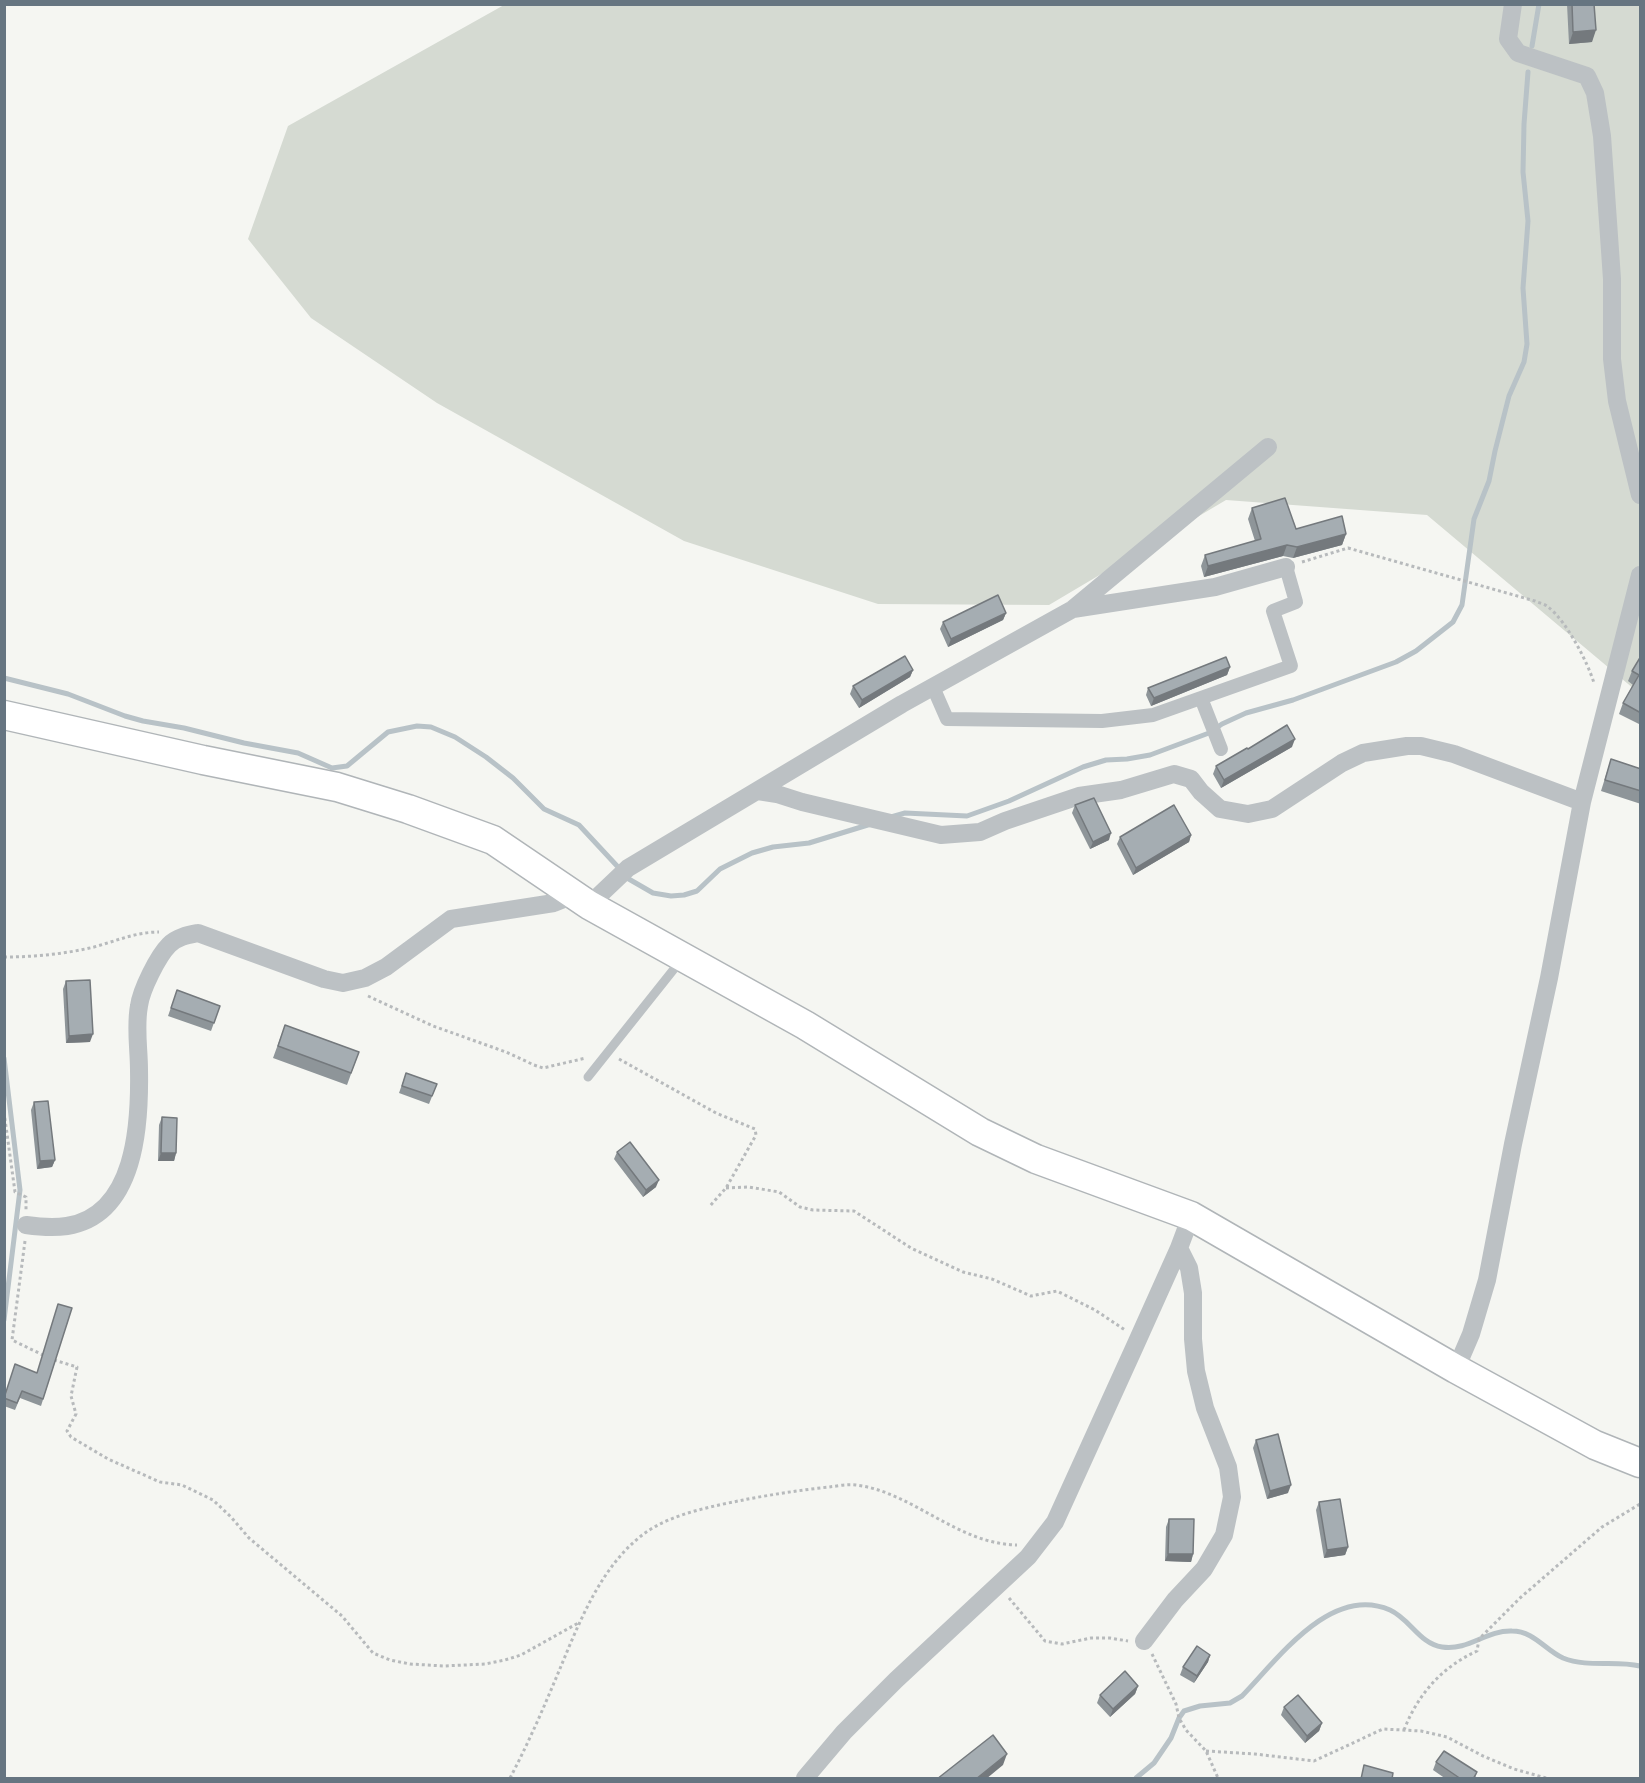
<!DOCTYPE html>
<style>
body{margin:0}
#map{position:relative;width:1645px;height:1783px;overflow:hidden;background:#f5f6f2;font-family:Arial,sans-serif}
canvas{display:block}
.frame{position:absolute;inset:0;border:6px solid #667581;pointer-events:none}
</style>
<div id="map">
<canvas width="1645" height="1783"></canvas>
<div class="frame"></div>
</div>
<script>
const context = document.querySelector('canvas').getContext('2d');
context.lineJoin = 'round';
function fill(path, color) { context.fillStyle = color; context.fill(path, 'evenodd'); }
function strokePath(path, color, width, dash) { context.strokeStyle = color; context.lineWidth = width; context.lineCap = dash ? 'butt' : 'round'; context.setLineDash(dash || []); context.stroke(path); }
fill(new Path2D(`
 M504,5H1640V694L1427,515L1226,500L1049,605L878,604L684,541L437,403L311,318L248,239L288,126Z`), '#d5dad2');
strokePath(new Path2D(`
 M1532,46L1539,4
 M4,678L68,694L125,716L143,721L184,728L244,743L298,753L332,768L347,766L388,732L417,726L431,727L455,737L486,757L513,778L544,809L579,825L618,867
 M891,817L905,813L967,816L1009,801L1083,767L1106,760L1127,759L1150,755L1209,733L1222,724L1246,713L1293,700L1396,662L1416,651L1453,622L1462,605L1474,519L1489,481L1495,451L1509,396L1524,362L1527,344L1523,288L1528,221L1523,172L1524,124L1528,72
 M627,878L653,893L671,896L684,895L697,891L720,869L752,853L773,847L809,843L871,824
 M4,1058L20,1190L4,1320
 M1136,1778L1154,1763L1171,1738L1179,1718L1184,1711L1200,1706L1230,1703L1242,1696C1278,1659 1331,1584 1390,1610C1410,1619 1420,1644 1442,1647C1469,1651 1486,1630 1512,1631C1534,1631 1545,1650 1563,1658C1588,1668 1615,1660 1640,1666`), '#b8c2c7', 5);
const primary = new Path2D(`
 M4,715L203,760L337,787L408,809L493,840L589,905L805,1025L980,1132L1036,1159L1191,1216L1456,1369L1595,1445L1640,1463`);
strokePath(primary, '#b0b5b8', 31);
strokePath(new Path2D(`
 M1302,562L1348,548L1535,601C1539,603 1545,604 1548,607C1566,620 1588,663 1594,683
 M4,957C34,957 65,954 94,947C116,941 136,932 159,932
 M368,996L433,1026L506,1052L534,1065L543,1068L586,1058
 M619,1059L716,1113L755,1129L756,1135L726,1188L710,1206
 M4,1112L15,1192L26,1197V1210
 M726,1188L749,1187L779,1192L800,1207L813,1210L854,1211L911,1248L963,1272L992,1279L1031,1296L1057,1291L1095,1310L1125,1330
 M25,1241L12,1340L45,1356
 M54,1360L77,1367L71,1396L76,1414L67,1431L71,1437L108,1459L160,1482L182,1485L213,1500L231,1517L249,1538L342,1616L373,1653L390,1660L410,1664L444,1666L485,1664L505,1660L521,1655L580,1622
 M1009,1598L1045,1641L1062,1644L1091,1638H1110L1128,1641
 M1152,1654L1176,1704L1179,1718L1186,1730L1206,1751L1218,1778
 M1404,1730C1418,1694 1442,1667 1477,1651L1479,1639L1520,1598L1602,1527L1640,1504
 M1206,1751L1255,1754L1314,1761L1383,1729L1421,1731L1447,1737L1483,1756L1514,1769L1546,1778
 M510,1778C528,1744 544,1707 559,1671C579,1623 601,1565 645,1533C673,1513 714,1506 748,1499C775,1494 801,1490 829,1487C837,1486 847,1484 856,1485C913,1492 957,1544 1017,1545`), '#b7babc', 3, [3, 3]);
strokePath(new Path2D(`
 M588,1077L674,969L678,957`), '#bcc1c4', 9);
strokePath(new Path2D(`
 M933,687L947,719L1102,721L1153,715L1291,666L1273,611L1296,602L1286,567
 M1201,698L1221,749`), '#bcc1c4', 14);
strokePath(new Path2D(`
 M1513,4L1508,39L1518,53L1587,76L1595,93L1602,136L1612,279V359L1617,401L1640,495
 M1073,609L1215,587L1286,567
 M758,791L777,794L802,802L941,835L980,832L1005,821L1079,796L1121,790L1174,774L1191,779L1201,792L1220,809L1248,814L1272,809L1342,763L1363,753L1407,746H1421L1454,754L1582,802
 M589,905L628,868L902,704L1073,609L1268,447
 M26,1225C40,1227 54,1228 67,1226C136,1215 140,1124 139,1070C139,1049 135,1027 139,1006C141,990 158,956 169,945C177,937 188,935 198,933L324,979L343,983L365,978L386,967L451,919L554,903L574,895
 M1456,1369L1471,1334L1487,1280L1513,1144L1549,978L1582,802L1640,575
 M1144,1641L1175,1600L1204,1569L1224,1535L1232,1497L1228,1467L1205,1408L1196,1371L1193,1339V1293L1189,1268L1179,1248
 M805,1778L844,1732L896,1680L1028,1557L1055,1522L1135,1346L1179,1248L1191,1216`), '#bcc1c4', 18);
strokePath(primary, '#fff', 28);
fill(new Path2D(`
 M1567,4H1594L1592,42L1569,44Z
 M1252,508L1296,529L1346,534L1342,545L1293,558L1283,556L1204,577L1201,566L1205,555L1255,541L1248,519Z
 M1006,613L1003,620L948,647L940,629L943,622Z
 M1641,656V725L1619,714L1623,703L1633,685L1628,681L1632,671Z
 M1230,667L1227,675L1151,706L1146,695L1148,688Z
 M913,670L910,677L859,708L850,694L853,686Z
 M1292,747L1221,788L1213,774L1216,766Z
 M1611,759L1641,769V804L1601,791Z
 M1075,805L1109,840L1090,849L1072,813Z
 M1191,835L1189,842L1133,875L1117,844L1120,837Z
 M66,981L90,1042L66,1043L63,989Z
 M177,990L220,1006L211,1031L168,1016Z
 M285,1025L359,1052L347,1085L273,1058Z
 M406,1073L437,1084L429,1104L399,1093Z
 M34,1102L55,1160L52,1167L37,1169L31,1110Z
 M162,1117L176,1153L174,1161H158L159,1125Z
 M617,1152L656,1187L643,1197L614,1159Z
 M72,1308L41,1406L20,1398L15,1410L4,1406V1396L37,1373Z
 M1256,1440L1288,1493L1267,1499L1253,1448Z
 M1319,1502L1348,1547L1345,1555L1324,1558L1316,1510Z
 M1169,1519L1193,1554L1191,1562L1165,1561L1166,1527Z
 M1210,1655L1208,1662L1194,1683L1180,1675L1183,1667Z
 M1138,1686L1135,1694L1110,1717L1097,1703L1100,1695Z
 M1284,1707L1322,1723L1319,1731L1305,1743L1281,1715Z
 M1436,1762L1477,1772L1475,1779H1446L1433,1770Z`), '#8e9599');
fill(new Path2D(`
 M1596,30L1592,42L1569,44L1573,32Z
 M1346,534L1342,545L1293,558L1297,547Z
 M1287,545L1283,556L1204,577L1208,566Z
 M1006,613L1003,620L948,647L951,639Z
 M1230,667L1227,675L1151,706L1154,698Z
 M913,670L910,677L859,708L862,700Z
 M1295,739L1292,747L1221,788L1224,780Z
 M1111,833L1109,840L1090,849L1093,842Z
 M1191,835L1189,842L1133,875L1136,868Z
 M93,1034L90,1042L66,1043L69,1036Z
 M161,1153H176L174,1161H158Z
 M55,1160L52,1167L37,1169L40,1161Z
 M659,1180L656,1187L643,1197L646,1190Z
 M1291,1485L1288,1493L1267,1499L1270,1491Z
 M1348,1547L1345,1555L1324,1558L1327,1550Z
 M1168,1554H1193L1191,1562L1165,1561Z
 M1210,1655L1208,1662L1194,1683L1197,1676Z
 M1138,1686L1135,1694L1110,1717L1113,1709Z
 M1322,1723L1319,1731L1305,1743L1307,1736Z
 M1007,1754L1003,1765L986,1779H976Z`), '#74797d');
const building = new Path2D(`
 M1572,4H1594L1596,30L1573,32Z
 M1285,498L1296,529L1342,516L1346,534L1297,547L1287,545L1208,566L1205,555L1261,539L1252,508Z
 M998,595L1006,613L951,639L943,622Z
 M905,656L913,670L862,700L853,686Z
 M1641,656V713L1623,703L1639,675L1632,671Z
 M1226,657L1230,667L1154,698L1148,688Z
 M1287,725L1295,739L1224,780L1216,766L1247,748L1248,749Z
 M1611,759L1641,769V791L1605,780Z
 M1094,798L1111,833L1093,842L1075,805Z
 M1174,805L1191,835L1136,868L1120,837Z
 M90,980L93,1034L69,1036L66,981Z
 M177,990L220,1006L214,1023L171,1008Z
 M285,1025L359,1052L351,1073L278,1046Z
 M406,1073L437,1084L432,1096L402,1086Z
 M48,1101L55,1160L40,1161L34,1102Z
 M162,1117L177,1118L176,1153H161Z
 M630,1142L659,1180L646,1190L617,1152Z
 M58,1304L72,1308L43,1399L22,1391L17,1403L4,1398L15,1364L37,1373Z
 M1278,1434L1291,1485L1270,1491L1256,1440Z
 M1340,1499L1348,1547L1327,1550L1319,1502Z
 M1169,1519H1194L1193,1554H1168Z
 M1197,1646L1210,1655L1197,1676L1183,1667Z
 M1125,1671L1138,1686L1113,1709L1100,1695Z
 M1298,1695L1322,1723L1307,1736L1284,1707Z
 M993,1735L1007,1754L976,1779H937Z
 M1444,1751L1477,1772L1473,1779H1461L1436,1762Z
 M1364,1765L1393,1773L1392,1779H1361Z`);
fill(building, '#a5adb2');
strokePath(building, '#74797d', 1.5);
</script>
